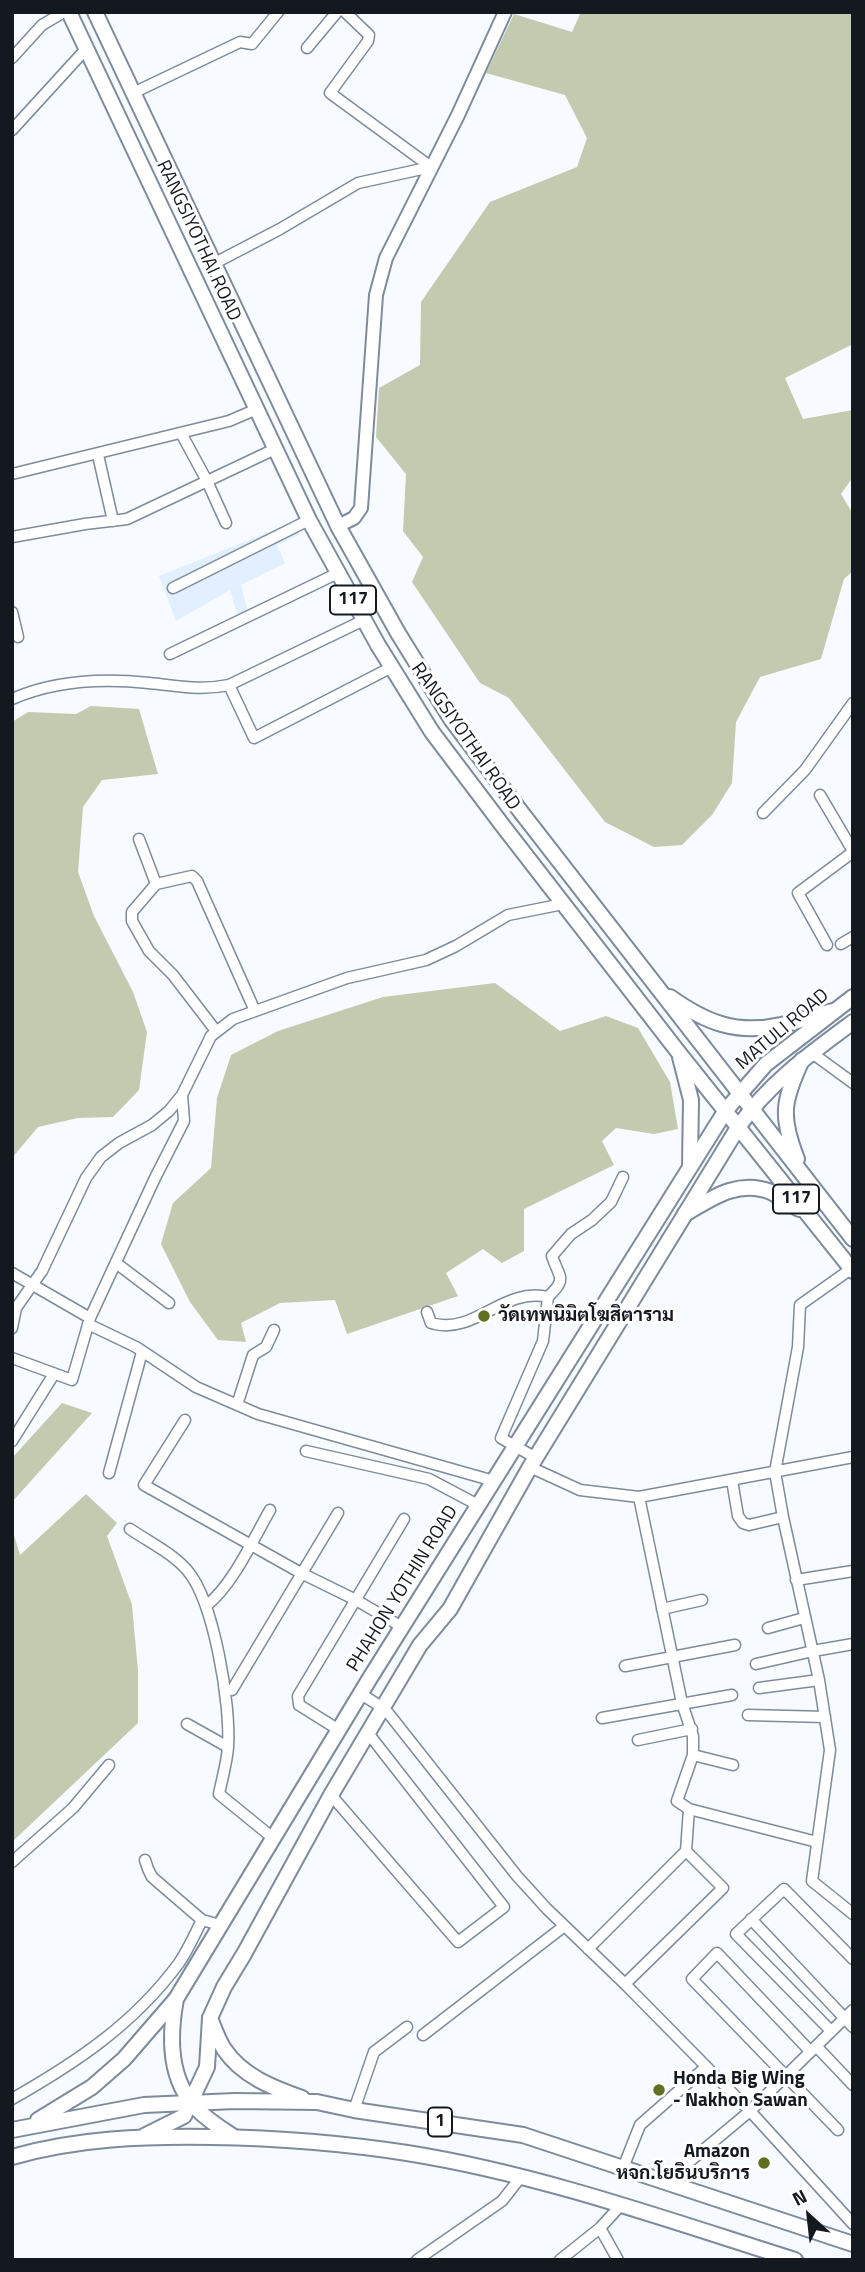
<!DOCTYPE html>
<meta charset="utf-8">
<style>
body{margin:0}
#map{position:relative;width:865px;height:2272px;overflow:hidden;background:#f7fafe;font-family:"Titillium Web",sans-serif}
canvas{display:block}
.frame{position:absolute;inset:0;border:14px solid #141920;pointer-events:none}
.north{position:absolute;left:774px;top:2181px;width:70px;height:70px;-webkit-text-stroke:5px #fff;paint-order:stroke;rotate:333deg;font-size:19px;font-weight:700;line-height:28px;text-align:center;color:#141920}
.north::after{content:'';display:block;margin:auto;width:24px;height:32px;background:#141920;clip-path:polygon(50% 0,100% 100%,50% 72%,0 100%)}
</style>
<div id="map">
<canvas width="865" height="2272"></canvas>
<div class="frame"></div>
<div class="north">N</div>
</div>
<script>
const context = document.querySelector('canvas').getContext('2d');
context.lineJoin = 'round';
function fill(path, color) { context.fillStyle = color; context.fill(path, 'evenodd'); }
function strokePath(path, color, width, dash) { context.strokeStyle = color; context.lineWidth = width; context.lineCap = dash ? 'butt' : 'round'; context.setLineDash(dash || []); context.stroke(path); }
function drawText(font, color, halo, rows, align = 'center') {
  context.font = font + ' "Titillium Web",Sarabun,sans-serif'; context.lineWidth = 6; context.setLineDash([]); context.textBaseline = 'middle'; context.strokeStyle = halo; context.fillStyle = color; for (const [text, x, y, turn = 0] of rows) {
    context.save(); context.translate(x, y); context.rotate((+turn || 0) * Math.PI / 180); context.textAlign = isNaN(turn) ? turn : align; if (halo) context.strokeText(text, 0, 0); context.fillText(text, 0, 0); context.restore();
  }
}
fill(new Path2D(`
 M294,522L299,535L277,545L285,563L241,585L248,613L238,616L230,590L176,621L159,576Z`), '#e2effe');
fill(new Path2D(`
 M581,12H853V344L785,378L803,419L853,410V477L841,494L853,514V571L844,579L821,659L760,677L736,722L732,783L712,815L682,845L654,847L605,822L509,698L480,683L412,582L423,557L403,531L406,474L376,437L379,388L420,365L421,302L490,202L577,167L587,138L565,95L486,73L514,14L572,32Z
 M91,706L139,709L158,774L102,780L83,807L78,872L94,916L133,992L147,1032L139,1090L113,1117L78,1118L38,1127L12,1158V722L28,712L76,714Z
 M495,983L560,1031L606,1016L638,1028L670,1082L678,1129L654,1134L616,1128L602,1141L614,1165L524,1209V1251L502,1263L483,1249L446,1273L458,1296L347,1334L335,1300L280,1303L241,1323L246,1342L218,1340L190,1302L161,1244L173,1203L211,1168L217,1098L231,1055L278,1031L383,997Z
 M62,1403L92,1413L12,1502V1458Z
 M86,1494L117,1523L107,1536L132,1605L138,1671V1723L12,1842V1529L20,1555Z`), '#c2caaf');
const minor = new Path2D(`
 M345,12L369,35L368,41L330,93L431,167
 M307,48L337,12
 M12,58L42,25L64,12
 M133,93L240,42L252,44L278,12
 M12,130L86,49
 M213,264L280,229L358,183L431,167
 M181,433L207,481L226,523
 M98,455L113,521
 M12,474L229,421L257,409
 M12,537L85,524L127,519L275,449
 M173,588L309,520
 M12,612L18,637
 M170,654L338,573
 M229,685L254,738L392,667
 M12,699C55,680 103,678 149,683C180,686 199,691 229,685L364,620
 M820,795L853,851
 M763,813L805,770L853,703
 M139,839L156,884
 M841,944L853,937
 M827,945L798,893L853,852
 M216,1031L173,975L149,951L132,921V912L156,884L192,876L197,881L255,1011
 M812,1053L853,1083
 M116,1263L169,1303
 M851,1269L800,1305L798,1347L775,1472L783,1517L819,1680L830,1750L812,1881L853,1914
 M12,1273L90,1318
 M427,1312L431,1323L435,1324C477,1333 503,1287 548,1297
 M88,1324L136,1347L196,1387L258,1414L494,1481
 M12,1328L16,1308L42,1271L86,1178L101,1157L119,1143L152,1125L169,1111L182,1095L211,1036L233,1019L347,978L426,960L456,946L508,915L563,904
 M12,1358L72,1380L90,1318L155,1178L184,1121L182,1095
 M237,1405L253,1355L266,1347L274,1330
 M185,1420L144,1485L301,1573L356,1600L402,1627
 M12,1441L54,1374
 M306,1451L429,1479L478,1505
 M536,1458L501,1438L543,1341L548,1297C568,1278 559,1278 552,1256L571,1234L592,1220L611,1202L623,1177
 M530,1467L580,1490L639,1497L853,1457
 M109,1473L142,1352
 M732,1480L738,1516L743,1523L749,1525L783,1517
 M639,1497L682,1703L693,1736V1755L677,1801L689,1809L686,1851
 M130,1529C149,1542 172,1553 187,1570C214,1601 231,1705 228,1747C227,1762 222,1779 219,1794L273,1838
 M796,1580L853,1571
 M207,1605C232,1586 254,1538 270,1510
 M662,1609L702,1600
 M768,1628L804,1618
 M756,1664L813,1651L853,1644
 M625,1666L735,1645
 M759,1688L819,1680
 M232,1690L338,1513
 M361,1694L383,1708L389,1714L517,1876L547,1909L625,1984L750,2111L853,2224
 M748,1715L825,1717
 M602,1718L732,1695
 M187,1724L228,1747
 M339,1730L299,1705L298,1696L404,1519
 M638,1740L692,1729
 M693,1755L733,1765
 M331,1795L458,1942L504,1907L368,1733
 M689,1809L817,1842
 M145,1860L148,1869L152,1877L181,1902L202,1920L220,1925
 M12,1862L73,1808L109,1765
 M751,1919L853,2027
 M588,1949L686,1851L723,1888L625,1984
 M831,2031L736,1934L784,1889L853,1959
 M423,2035L563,1927
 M816,2046L853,2085
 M810,2051L717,1953L692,1979L838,2130
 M12,2099C77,2062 134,2024 179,1963C188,1950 195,1934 202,1920
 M354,2110L374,2052L407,2027
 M623,2168L640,2125L706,2067
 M665,2182L750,2111L853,2010
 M600,2228L618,2260
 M417,2260L502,2201L520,2178
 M560,2260L600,2228L621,2205`);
const tertiary = new Path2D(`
 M338,526L354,518L361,508L376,295L386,258L458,115L505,12`);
const secondary = new Path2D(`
 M144,2136L184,2116L207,2067L210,2018L224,1987L244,1954L331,1795L420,1645L450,1609L530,1467L739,1126C769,1083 811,1053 853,1022
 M234,2137C222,2129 209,2121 199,2111C168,2081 169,2037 176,1999L370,1678L726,1110L766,1064L853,997`);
const primary = new Path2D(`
 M69,12L309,520L378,645L432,732L503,826L679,1053L853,1271
 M95,12L338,526L398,633L451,719L521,812L853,1239
 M670,997C705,1022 736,1035 781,1025C798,1022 815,1015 833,1011
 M680,1057L691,1100L690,1166
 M797,1159C780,1116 783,1101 802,1060
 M685,1214C712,1198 738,1179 771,1192C780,1197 790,1204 799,1209
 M210,2018C214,2028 218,2040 224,2049C242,2076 273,2088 302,2098
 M38,2120L92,2087L124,2059L176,1999
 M12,2130L144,2105L235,2101L317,2102L354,2110L523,2135L853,2244
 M12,2157C78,2138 144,2136 212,2137C277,2138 342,2143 407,2153C539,2174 668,2220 795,2260`);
strokePath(minor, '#7d8b9c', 13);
strokePath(tertiary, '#7d8b9c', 16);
strokePath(secondary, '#7d8b9c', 18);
strokePath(primary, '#7d8b9c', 18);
strokePath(minor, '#fff', 10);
strokePath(tertiary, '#fff', 12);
strokePath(secondary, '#fff', 14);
strokePath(primary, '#fff', 14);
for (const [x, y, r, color] of [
 [484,1316,7,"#5f711e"],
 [659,2090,7,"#5f711e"],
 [764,2163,7,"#5f711e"]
]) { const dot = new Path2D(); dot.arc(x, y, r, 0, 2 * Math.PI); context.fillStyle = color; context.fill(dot); strokePath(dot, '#fff', 2.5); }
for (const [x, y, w] of [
 [353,600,46],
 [796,1199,46],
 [440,2122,24]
]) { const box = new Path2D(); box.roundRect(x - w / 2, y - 14.5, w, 29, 5); context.fillStyle = '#fff'; context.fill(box); strokePath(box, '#141920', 2); }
drawText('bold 18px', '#141920', null, [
 ["117",353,600],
 ["117",796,1199],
 ["1",440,2122]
]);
drawText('19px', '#141920', '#fff', [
 ["RANGSIYOTHAI ROAD",198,241,65],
 ["RANGSIYOTHAI ROAD",465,737,55],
 ["MATULI ROAD",783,1030,-40],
 ["PHAHON YOTHIN ROAD",403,1589,-58]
]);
drawText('bold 19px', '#141920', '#fff', [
 ["วัดเทพนิมิตโฆสิตาราม",498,1316],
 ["Honda Big Wing",673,2079],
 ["- Nakhon Sawan",673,2101],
 ["Amazon",750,2152,"right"],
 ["หจก.โยธินบริการ",750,2174,"right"]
], 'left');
</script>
